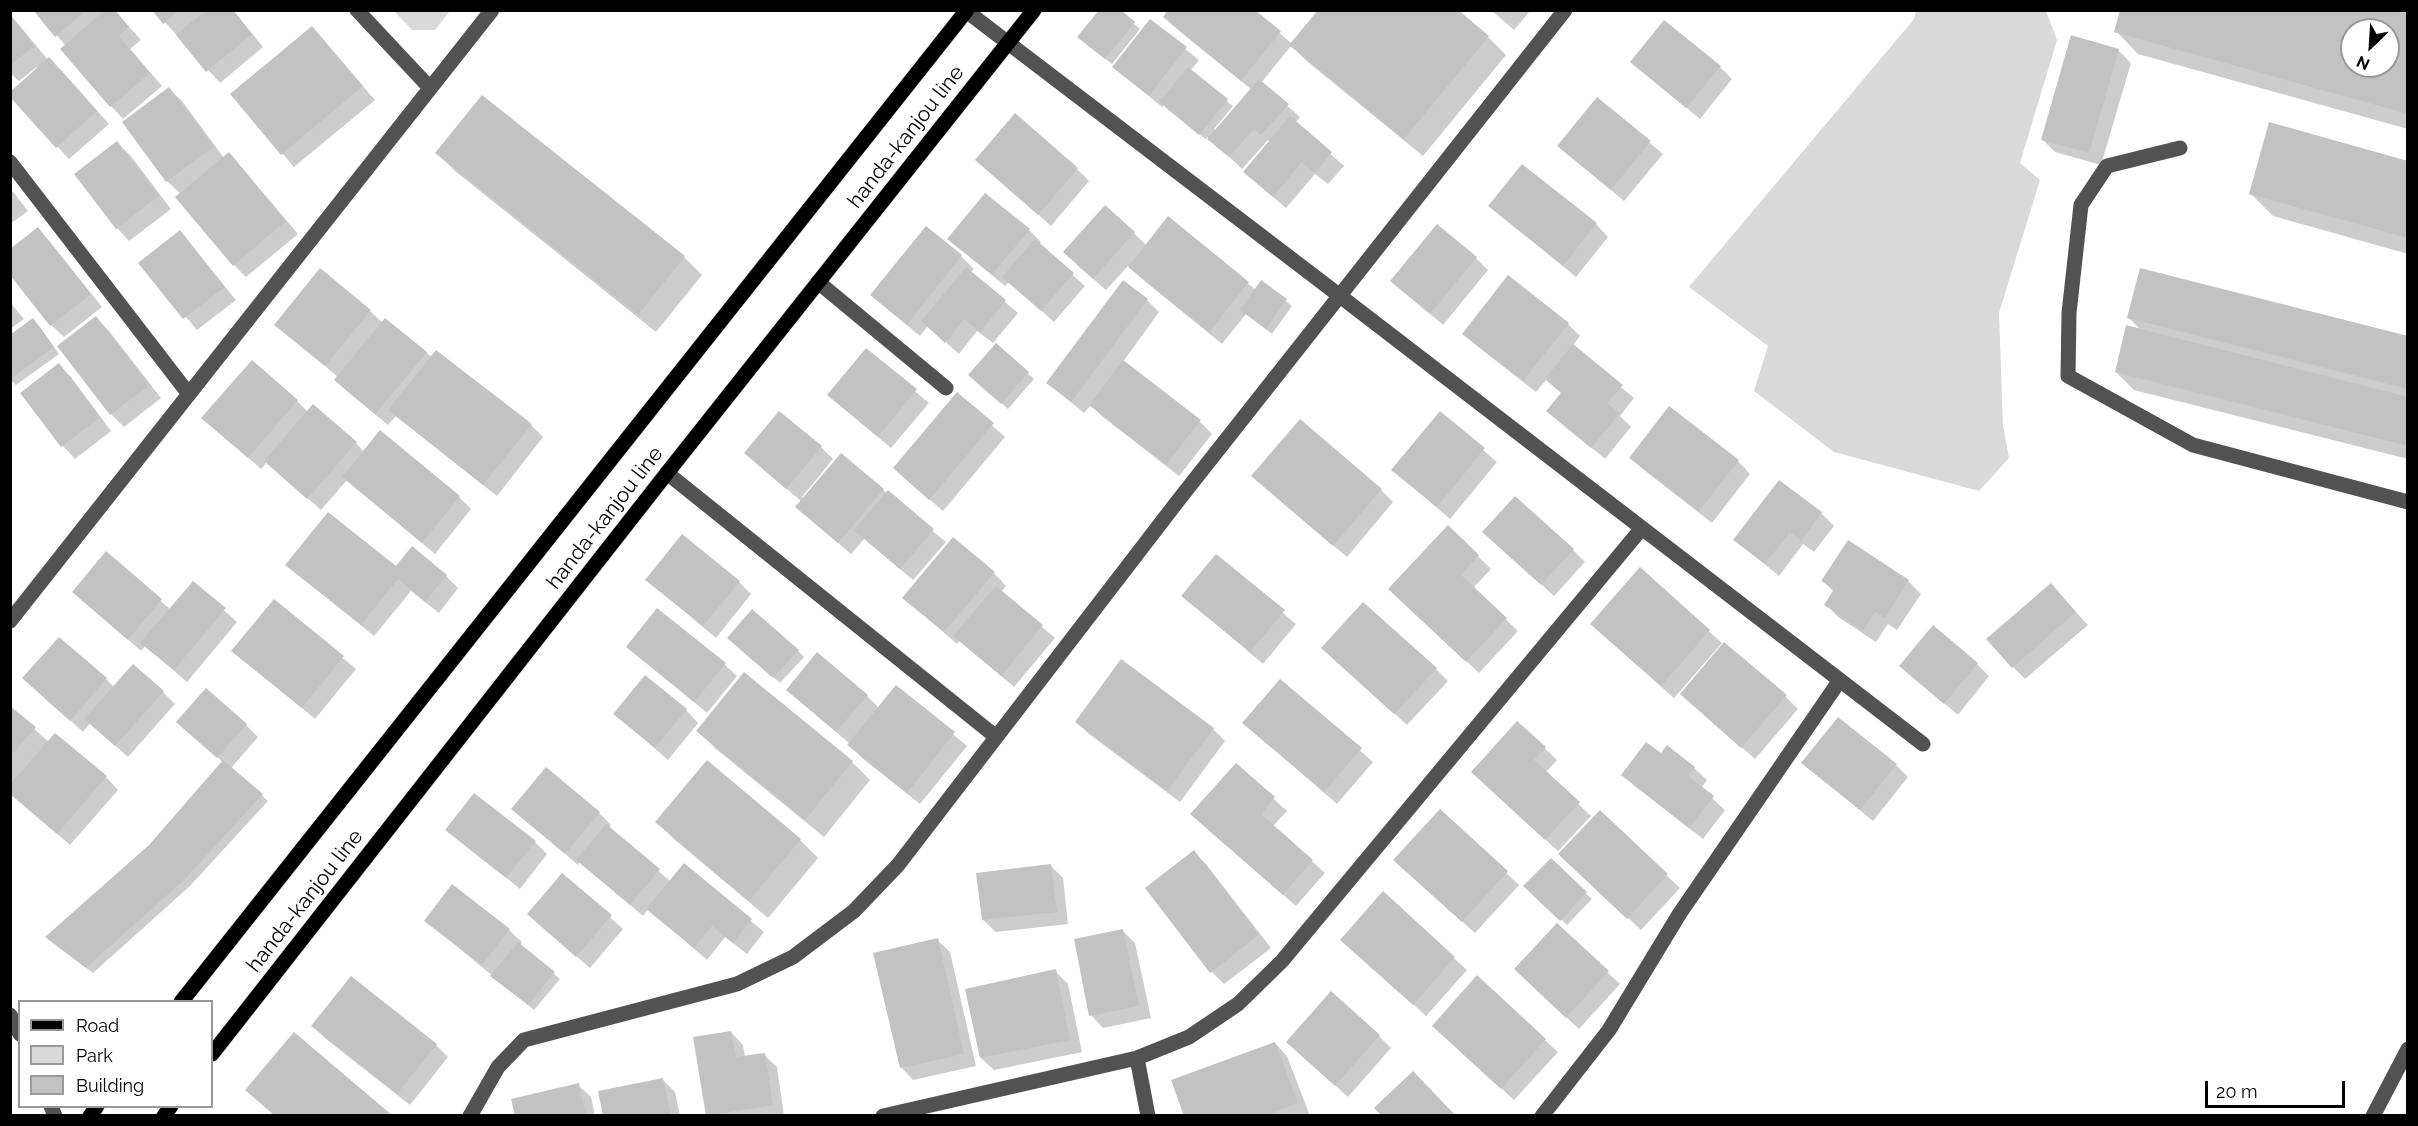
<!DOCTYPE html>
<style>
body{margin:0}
#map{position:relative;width:2418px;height:1126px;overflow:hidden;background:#fff;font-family:Raleway,sans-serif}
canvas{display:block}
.frame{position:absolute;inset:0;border:12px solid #000;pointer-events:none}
.legend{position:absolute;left:18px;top:1000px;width:195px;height:108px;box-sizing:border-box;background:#fff;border:2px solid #999;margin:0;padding:8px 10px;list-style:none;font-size:18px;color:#000}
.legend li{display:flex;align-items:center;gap:12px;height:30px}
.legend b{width:30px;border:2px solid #999}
.north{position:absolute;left:2340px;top:18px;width:60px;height:60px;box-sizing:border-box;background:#fff;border:2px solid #999;border-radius:50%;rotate:205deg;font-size:16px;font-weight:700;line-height:24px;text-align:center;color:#000}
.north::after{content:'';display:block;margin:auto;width:21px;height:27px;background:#000;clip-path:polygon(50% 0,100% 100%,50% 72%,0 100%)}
.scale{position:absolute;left:2205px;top:1081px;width:140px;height:27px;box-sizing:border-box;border:3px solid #000;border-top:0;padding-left:8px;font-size:18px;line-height:21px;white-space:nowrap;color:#000;-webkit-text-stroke:4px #fff;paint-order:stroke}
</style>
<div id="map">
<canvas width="2418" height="1126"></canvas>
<div class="frame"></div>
<ul class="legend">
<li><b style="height:8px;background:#000"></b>Road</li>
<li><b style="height:16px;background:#d9d9d9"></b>Park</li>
<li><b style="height:16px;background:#c2c2c2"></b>Building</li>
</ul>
<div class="north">N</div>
<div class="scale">20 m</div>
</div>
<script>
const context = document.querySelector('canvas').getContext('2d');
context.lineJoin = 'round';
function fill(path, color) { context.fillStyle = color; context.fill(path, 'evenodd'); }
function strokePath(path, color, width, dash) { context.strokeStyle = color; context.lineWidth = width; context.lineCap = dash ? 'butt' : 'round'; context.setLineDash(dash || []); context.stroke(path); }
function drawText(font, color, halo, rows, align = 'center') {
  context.font = font + ' Raleway,sans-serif'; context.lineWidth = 6; context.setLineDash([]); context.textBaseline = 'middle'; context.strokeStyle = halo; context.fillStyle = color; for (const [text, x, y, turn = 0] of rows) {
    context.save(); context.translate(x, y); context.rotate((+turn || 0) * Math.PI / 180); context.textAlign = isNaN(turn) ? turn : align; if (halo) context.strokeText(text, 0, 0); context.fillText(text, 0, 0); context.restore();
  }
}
fill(new Path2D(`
 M394,11H450L435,30H412Z
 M1916,11H2046L2057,40L2020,163L2040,180L1999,313L2003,426L2009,458L1979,491L1834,452L1754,391L1768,346L1689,287L1914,19Z`), '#d9d9d9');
fill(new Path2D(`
 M35,10H105L123,20L141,40L130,49L162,86L123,119L111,106L66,46Z
 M154,10H233L263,47L220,83Z
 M1119,10L1140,29L1112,64L1085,43Z
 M1164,10H1253L1292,44L1488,37L1506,55L1423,156L1309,63L1291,46L1261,83L1300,117L1295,123L1344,166L1328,184L1315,174L1286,208L1258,184L1270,142L1268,140L1242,169L1208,137L1205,139L1164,104L1162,107L1114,67L1150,21L1199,60L1190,71L1233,106L1214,129L1216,131L1252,90L1177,29L1165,17L1168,14Z
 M1491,10H1531L1514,30Z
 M2408,10V129L2138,54L2116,31ZM2352,30H2388V66H2352Z
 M10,14L48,60L49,59L62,71L109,124L69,159L10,95L38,69L37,67L19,81L10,73Z
 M312,28L375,100L294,167L232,95Z
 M2118,50L2131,63L2101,165L2055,152L2042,139Z
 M1632,62L1720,67L1732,79L1700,119Z
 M169,89L182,101L224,158L241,167L298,234L246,277L234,265L181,194L167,181Z
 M1597,99L1663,154L1624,201L1559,146Z
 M117,143L130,155L171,209L129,241L117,228Z
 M437,153L684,257L702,275L656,332L455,171Z
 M977,160L1077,169L1089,181L1051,226Z
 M2408,162V254L2273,216L2250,193Z
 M10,188L28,211L10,224Z
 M1490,206L1596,224L1608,237L1576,277Z
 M1168,219L1256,290L1262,283L1292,306L1272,334L1246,314L1222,344L1142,279L1128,266L1106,290L1077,265L1134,233L1147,246Z
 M926,228L961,256L974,269L970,273L1018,313L993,343L977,331L959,354L928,326L920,336L885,307Z
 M38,229L50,242L102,307L64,337L51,325Z
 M1029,230L1041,242L1039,245L1085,286L1054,322L1009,282L1005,286L949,239Z
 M180,232L236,300L197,330L140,263Z
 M1476,258L1488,270L1443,325L1392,281Z
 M1147,300L1159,312L1123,362L1200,422L1212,434L1179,476L1103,417L1091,405L1084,413L1048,383Z
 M10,302L24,319L10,329Z
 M370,311L383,323L531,425L543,437L497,496L396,416L388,425L348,392L336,380L338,377L276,325Z
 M96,318L109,331L161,398L124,427L111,414L59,346Z
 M2129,318L2408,337V459L2134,390L2116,372L2142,331Z
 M1568,324L1580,336L1572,346L1634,398L1620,416L1631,427L1605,459L1548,411L1562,394L1547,379L1536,392L1477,346L1464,334Z
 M39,326L59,354L16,385L10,379V337Z
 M996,345L1034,379L1008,409L976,381Z
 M866,350L929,403L891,448L842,407Z
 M59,365L71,377L111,431L75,459L63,446L22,393Z
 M957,394L1005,437L943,511L907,480Z
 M297,401L308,412L356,443L364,452L459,497L471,509L435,554L347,480L321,510L267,462L261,469L203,418Z
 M1440,413L1497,462L1450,519L1393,470Z
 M821,447L833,459L802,497L804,499L883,490L946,542L913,580L864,539L851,554L810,519L801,501L758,465Z
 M1631,458L1738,461L1750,474L1712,523L1644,470Z
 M1779,482L1821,513L1834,526L1814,552L1803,544L1779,576L1735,540Z
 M1266,488L1381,490L1393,502L1347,557Z
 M1448,527L1491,569L1473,588L1518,631L1479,673L1402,601Z
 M1849,542L1908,581L1921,594L1897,630L1888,624L1876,642L1838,617L1826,604L1834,592L1823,581Z
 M1497,544L1573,550L1585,562L1554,596Z
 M106,554L171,610L194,583L237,622L187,682L145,646L141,651L74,592Z
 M1216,556L1296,624L1263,664L1183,596Z
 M287,565L396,568L446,576L458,588L439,613L411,591L374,636Z
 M1640,569L1722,643L1674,698L1604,636Z
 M994,573L1006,586L1001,592L1055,638L1014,687L960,640L957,644L904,598Z
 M647,580L739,582L751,594L716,638Z
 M2051,585L2088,625L2025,679L2013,667Z
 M274,601L356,669L315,719L233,651Z
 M735,643L798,651L804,657L780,683Z
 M628,647L724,664L737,676L707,713Z
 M1335,660L1436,669L1448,681L1407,725Z
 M1977,664L1989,676L1958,715L1901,666Z
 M744,674L852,762L870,780L824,837L716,749L698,731Z
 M24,678L106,679L114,687L163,692L175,704L128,757L90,723L83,732Z
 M1281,681L1373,762L1337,804L1244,723Z
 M896,687L967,746L920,804L862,758L850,744L788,690L867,696L879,708Z
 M1682,694L1785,696L1798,709L1755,759Z
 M10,708L49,742L106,777L118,790L70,845L10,793Z
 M686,710L698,723L668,760L615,714Z
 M1077,722L1213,729L1225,741L1180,802L1089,734Z
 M1518,723L1557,760L1545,773L1591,816L1558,851L1485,784Z
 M246,725L258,737L231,768L268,801L190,886L93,973L47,937L150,846L223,762L191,735Z
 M1661,755L1694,768L1707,780L1701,788L1725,810L1703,839L1636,787L1623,775Z
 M1803,763L1896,765L1908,777L1873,821Z
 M1236,765L1287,811L1273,826L1325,873L1296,906L1205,827Z
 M513,809L599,813L611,825L609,828L670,881L684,865L764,932L747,954L725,937L707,960L648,909L643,916L580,862L578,865Z
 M1440,811L1519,885L1475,933L1407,872Z
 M1600,812L1680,888L1641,930L1573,866Z
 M657,822L800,840L818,858L768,918L675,840Z
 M447,829L535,842L547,854L520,889Z
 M1193,852L1206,864L1271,948L1224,984L1212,972L1147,888Z
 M1551,860L1592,899L1567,925L1526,886Z
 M1051,866L1063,878L1068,924L996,932L983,920Z
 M562,875L623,929L590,968L541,926Z
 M1383,894L1467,970L1426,1016L1355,952Z
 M426,921L509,930L522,942L520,945L560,979L534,1010Z
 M1557,925L1620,984L1579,1029L1528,982Z
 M1122,930L1135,943L1151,1018L1103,1028L1091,1015Z
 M937,940L950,952L976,1066L913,1080L901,1067Z
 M1055,971L1068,984L1082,1052L994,1070L981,1058Z
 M1477,978L1558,1052L1514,1100L1446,1038Z
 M313,1026L436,1045L448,1057L410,1105L326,1039Z
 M731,1032L743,1045L745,1057L764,1055L777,1067L784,1116H708Z
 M1379,1036L1391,1048L1348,1097L1288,1042Z
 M1275,1043L1287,1056L1310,1116H1186Z
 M663,1080L675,1092L680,1116H605Z
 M578,1085L591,1097L595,1116H516Z`), '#0003');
fill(new Path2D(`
 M33,10H87L55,37Z
 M105,10H115L129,27L119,36L150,73L110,107L60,49Z
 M152,10H180L163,24Z
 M206,10H233L252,34L206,72L176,35Z
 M1099,10H1121L1135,22L1105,59L1077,37Z
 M1168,10H1255L1281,31L1241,81L1163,17Z
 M1318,10H1458L1489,36L1404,139L1289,45Z
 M2120,10H2408V114L2114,32ZM2352,30H2388V66H2352Z
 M10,15L35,46L10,65Z
 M1150,19L1187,47L1149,96L1112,67Z
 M1664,20L1721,66L1686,108L1630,62Z
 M312,26L363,86L281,155L230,94Z
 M2071,35L2119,49L2089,153L2041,140Z
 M49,57L97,111L56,148L10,97V92Z
 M1188,67L1228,99L1199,135L1159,102Z
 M1259,79L1289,104L1261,135L1254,129L1229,157L1207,139Z
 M169,87L214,146L166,182L122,122Z
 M482,95L685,256L638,315L435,153Z
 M1597,97L1651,141L1611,190L1557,146Z
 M1015,113L1078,168L1038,215L975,160Z
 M1290,116L1332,152L1315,173L1302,162L1273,197L1243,172Z
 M2269,122L2408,161V238L2249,194Z
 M117,141L159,196L116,229L74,174Z
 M229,152L286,221L233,266L175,197Z
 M1522,164L1597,223L1563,266L1488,206Z
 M985,193L1030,229L992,275L947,239Z
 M1105,205L1135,232L1093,279L1063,252Z
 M1168,216L1249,282L1209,332L1128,267Z
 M1437,224L1477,257L1430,314L1390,281Z
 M926,226L962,255L907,325L870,295Z
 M38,227L91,294L50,326L10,275V249Z
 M180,230L225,287L183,319L138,263Z
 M1035,239L1074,273L1041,311L1002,277Z
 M966,267L1006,300L980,332L964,319L945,343L921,321Z
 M320,268L371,310L325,366L274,325Z
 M2140,268L2408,336V389L2127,318Z
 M1508,275L1569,323L1523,381L1462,334Z
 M1123,280L1148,299L1071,402L1046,383Z
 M1261,280L1287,299L1266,329L1240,310Z
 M96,316L150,385L110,415L57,346Z
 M33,318L54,347L10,379V335Z
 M385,318L427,352L375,414L334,380Z
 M2126,325L2408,397V446L2115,372Z
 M996,343L1029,372L1001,404L968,375Z
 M1573,344L1623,385L1607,403L1620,413L1591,448L1546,411L1561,393L1545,379Z
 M866,348L917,389L878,437L827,395Z
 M436,350L532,424L483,485L388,410Z
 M252,360L298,400L248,458L201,418Z
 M1123,360L1201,420L1166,465L1089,405Z
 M59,363L100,417L61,447L20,393Z
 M957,392L994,423L929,500L893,468Z
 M313,404L357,442L307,499L264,461Z
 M1669,406L1739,460L1699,511L1629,458Z
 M779,411L822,446L786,489L744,453Z
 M1440,411L1485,448L1437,507L1391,470Z
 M1300,419L1382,489L1333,546L1251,476Z
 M380,430L460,496L422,543L342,477Z
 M841,453L884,489L838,543L795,507Z
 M1779,480L1822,512L1801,541L1790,532L1765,564L1733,540Z
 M888,490L934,529L900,569L854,530Z
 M1515,496L1574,549L1541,585L1482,532Z
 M328,512L396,566L412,546L447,575L425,602L398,579L361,625L285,565Z
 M1448,525L1479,555L1461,575L1507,618L1466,662L1388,589Z
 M682,534L740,581L703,626L645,580Z
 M953,537L995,572L944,632L902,598Z
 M1848,540L1909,580L1885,618L1875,612L1863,631L1824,605L1834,589L1821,581Z
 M106,551L162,599L128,640L72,592Z
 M1216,554L1285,610L1250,652L1181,596Z
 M1640,567L1710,630L1661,686L1590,624Z
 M193,581L226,608L174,670L140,643Z
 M2051,583L2076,612L2012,668L1986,639Z
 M996,586L1043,625L1001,676L953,636Z
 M274,599L344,656L302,708L231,651Z
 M1363,602L1437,668L1394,714L1321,648Z
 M657,608L726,663L694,702L626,647Z
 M752,609L799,650L773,678L727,638Z
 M1933,625L1978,663L1944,704L1899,666Z
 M59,637L107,678L70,721L22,678Z
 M1724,642L1787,695L1741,748L1680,694Z
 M817,652L868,695L836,732L786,690Z
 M1121,659L1214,728L1167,791L1075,722Z
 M133,664L164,691L115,746L84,719Z
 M744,672L853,761L805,820L696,731Z
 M645,675L687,709L655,748L613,714Z
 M1280,679L1362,748L1324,792L1242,723Z
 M896,685L955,732L907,793L847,745Z
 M206,688L247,724L217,758L176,722Z
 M10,706L36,727L10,757Z
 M1838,717L1897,764L1860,810L1801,763Z
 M1517,721L1546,747L1534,760L1580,802L1545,840L1471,772Z
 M55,733L107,776L57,834L10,794V784Z
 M1646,742L1661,753L1667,745L1695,767L1688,776L1714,796L1689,828L1621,775Z
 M223,760L263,794L184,880L86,968L45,937L149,845Z
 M707,760L801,839L749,901L655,822Z
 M1236,763L1275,797L1261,814L1313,860L1283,895L1190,814Z
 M546,767L600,812L565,854L511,809Z
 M474,793L536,841L506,878L445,830Z
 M1440,809L1508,871L1462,922L1393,860Z
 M1600,810L1668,874L1627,919L1558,854Z
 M606,824L660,869L630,905L576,860Z
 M1194,850L1259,935L1210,973L1145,888Z
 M1551,858L1587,892L1560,921L1523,886Z
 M684,863L752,919L733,943L712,926L694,948L646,909Z
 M1051,864L1057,912L982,920L976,873Z
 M562,873L612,915L576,957L527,914Z
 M452,884L510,929L482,965L424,921Z
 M1383,891L1455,957L1413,1005L1340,940Z
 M1557,923L1609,971L1566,1018L1514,969Z
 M1123,929L1139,1006L1089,1016L1074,939Z
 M938,938L964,1054L900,1068L873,953Z
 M518,942L555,972L528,1005L490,976Z
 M1056,969L1070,1040L980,1058L965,989Z
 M1477,975L1546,1039L1501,1089L1432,1026Z
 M351,976L437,1044L397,1094L311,1026Z
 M1331,991L1380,1035L1335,1086L1286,1042Z
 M731,1031L736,1057L765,1053L773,1105L706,1116L693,1037Z
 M294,1032L393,1116H275L245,1090Z
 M1275,1042L1298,1103L1265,1116H1184L1171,1080Z
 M1413,1071L1456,1116H1382L1374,1108Z
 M663,1078L671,1116H603L598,1091Z
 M579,1083L586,1116H515L511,1099Z`), '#c2c2c2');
const major = new Path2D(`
 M181,1002L967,10
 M212,1054L667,473L1034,10
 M90,1116L97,1106
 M164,1116L171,1106`);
strokePath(major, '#dbdbdb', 16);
strokePath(new Path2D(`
 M357,10L430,88
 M965,10L1340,296L1923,744
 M2180,148L2107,166L2081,205L2069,313L2068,376L2193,445L2408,502
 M10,162L188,393
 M818,282L946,388
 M667,473L995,736
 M10,621L492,10
 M10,1015L20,1034
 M1137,1058L1148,1116
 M51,1106L55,1116
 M470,1116L498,1067L524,1040L737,984L793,957L854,911L898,865L1177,502L1565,10
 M883,1116L1137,1058L1189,1037L1238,1004L1282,961L1642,528
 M1542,1116L1609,1030L1680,913L1840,680
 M2373,1116L2408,1049`), '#525252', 15);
strokePath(major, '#000', 15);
drawText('21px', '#000', '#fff', [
 ["handa-kanjou line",906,137,-52],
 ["handa-kanjou line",605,518,-52],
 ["handa-kanjou line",305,901,-52]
]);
</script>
